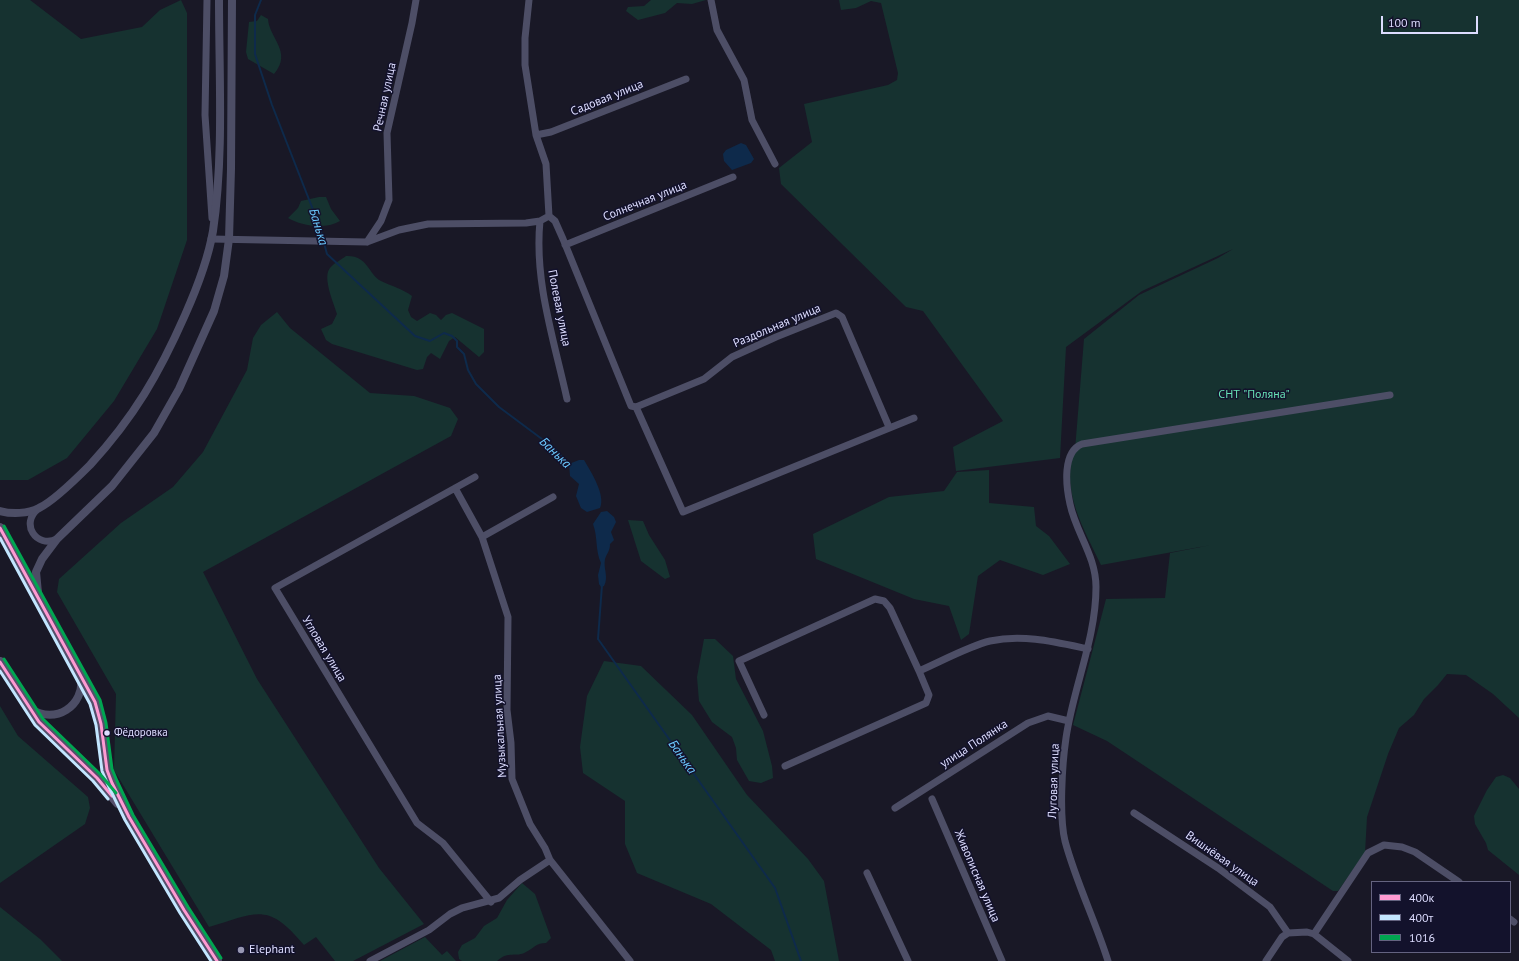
<!DOCTYPE html>
<meta charset="utf-8">
<style>
body{margin:0}
#map{position:relative;width:1519px;height:961px;overflow:hidden;background:#191826;font-family:"PT Sans",sans-serif}
canvas{display:block}
.legend{position:absolute;left:1371px;top:881px;width:140px;height:72px;box-sizing:border-box;background:#13122c;border:1px solid #646380;margin:0;padding:5px 7px;list-style:none;font-size:12px;color:#ddf}
.legend li{display:flex;align-items:center;gap:8px;height:20px}
.legend b{width:20px;border:1px solid #646380}
.scale{position:absolute;left:1381px;top:16px;width:97px;height:18px;box-sizing:border-box;border:2px solid #ddf;border-top:0;padding-left:5px;font-size:12px;line-height:14px;white-space:nowrap;color:#ddf;-webkit-text-stroke:3px #13122c;paint-order:stroke}
</style>
<div id="map">
<canvas width="1519" height="961"></canvas>
<ul class="legend">
<li><b style="height:5px;background:#ff9ad2"></b>400к</li>
<li><b style="height:5px;background:#c2e6ff"></b>400т</li>
<li><b style="height:5px;background:#00a651"></b>1016</li>
</ul>
<div class="scale">100 m</div>
</div>
<script>
const context = document.querySelector('canvas').getContext('2d');
context.lineJoin = 'round';
function fill(path, color) { context.fillStyle = color; context.fill(path, 'evenodd'); }
function strokePath(path, color, width, dash) { context.strokeStyle = color; context.lineWidth = width; context.lineCap = dash ? 'butt' : 'round'; context.setLineDash(dash || []); context.stroke(path); }
function drawText(font, color, halo, rows, align = 'center') {
  context.font = font + ' "PT Sans",sans-serif'; context.lineWidth = 3; context.setLineDash([]); context.textBaseline = 'middle'; context.strokeStyle = halo; context.fillStyle = color; for (const [text, x, y, turn = 0] of rows) {
    context.save(); context.translate(x, y); context.rotate((+turn || 0) * Math.PI / 180); context.textAlign = isNaN(turn) ? turn : align; if (halo) context.strokeText(text, 0, 0); context.fillText(text, 0, 0); context.restore();
  }
}
fill(new Path2D(`
 M0,0H30L81,39L142,27L160,10L181,0L187,13V240L157,329L114,401L67,458L28,480H0Z
 M651,0H706L692,4L677,3L665,13L638,20L626,11L628,7L644,6Z
 M839,0H1519V718L1493,694L1466,675L1447,674L1438,685L1424,699L1414,715L1399,728L1388,754L1367,817L1365,853L1338,891H1333L1107,741L1073,725L1106,599L1165,598L1170,553L1211,545L1101,565C1085,531 1059,489 1075,450L1084,339L1139,295L1218,258L1233,249L1142,291L1066,347L1060,458L956,471L953,447L1003,421L923,311L906,307L781,184L779,168L812,142L804,104L888,85L897,80L898,73L881,3L871,1L856,8L841,10Z
 M261,15L268,19C269,38 293,52 274,74L248,59L246,52L249,22L257,21Z
 M319,197H326L331,209L340,221C325,230 302,226 288,218L298,208L301,201Z
 M346,256C368,255 368,274 381,281C391,286 403,289 412,296L408,310L411,317L417,321L430,313L436,315L441,320L446,315L452,313L484,329V352L479,357L455,337L449,341L440,359L431,353L427,357L423,369L417,370L332,344L326,340L321,329L332,324L337,314C334,304 322,277 330,268C334,263 341,260 346,256Z
 M277,312L290,328L370,393L414,396L450,408L458,419L451,436L203,572L257,679L379,868L424,924L353,961H335L316,937L304,945C268,902 258,912 209,927L114,770L116,694L57,592L59,579L121,523L173,487L203,452L247,370L253,338L261,325Z
 M989,470V503L1034,507L1036,526L1049,536L1070,564L1043,575L1000,560L978,576L969,634L961,640L949,606L914,599L816,559L813,534L889,497L944,491L957,472Z
 M628,520L643,521L649,535L665,560L670,577L665,579L641,561Z
 M704,639H715L733,656L736,679L763,731L772,766L773,778L761,783L749,781L737,760L736,748L732,737L712,722L699,701L697,677Z
 M604,661L641,666L692,715L747,795L808,859L824,881L839,961H775L771,950L711,904L637,873L625,844V801L583,773L580,747L587,696Z
 M0,706L18,736L88,797L90,808L85,824L0,883Z
 M1503,775L1510,778L1519,789V875L1488,850L1486,843L1475,824L1474,816L1487,790L1496,777Z
 M522,883L535,894L551,938L546,943C536,943 534,948 526,952C516,958 509,950 497,961H462L459,959L458,952L462,945L475,938L484,926L497,918L507,900Z
 M0,907L40,939L62,961H0Z
 M425,937L442,955L447,951L456,961H380Z`), '#163230');
fill(new Path2D(`
 M741,143L746,145L754,159L751,163L732,170L724,161L723,154L726,150Z
 M579,460H584C591,472 606,495 600,508L587,512L581,508L576,496L579,484L570,476L569,464Z
 M607,511L614,517L616,522L611,532L614,540L610,544C610,551 607,553 605,559C603,568 609,577 604,586L601,587L599,584L598,575L601,563C595,550 598,537 593,524L601,512Z`), '#0e2a4b');
strokePath(new Path2D(`
 M261,0L255,15V54L272,105L319,225L323,239
 M324,243L327,254L415,336L430,341L444,333L452,336L457,341V347L464,354L468,370L476,384L499,407L554,448L570,466
 M602,585L598,639L775,888L801,961`), '#0e2a4b', 2);
strokePath(new Path2D(`
 M207,0L205,115L212,218
 M529,0L525,38V65L536,135L546,164L549,216L555,221L563,239L631,406L636,407L683,512L914,418
 M711,0L717,30L744,80L752,120L775,164
 M536,135L551,132L686,79
 M540,221C534,281 554,340 567,399
 M211,239L367,242L399,230L428,224L526,223L540,221L549,216
 M367,242L381,221L389,200L387,133L412,23L416,0
 M565,245L733,177
 M636,407L704,379L732,357L776,337L836,313L842,317L889,427
 M475,477L275,588L417,823L443,843L491,902
 M455,488L482,537L508,617L507,710L511,743L512,779L530,824L545,848L550,860L630,961
 M38,509C20,523 36,549 57,539
 M482,537L553,497
 M764,715L739,661L875,599L884,601L890,608L919,671C940,662 969,646 990,641C1023,634 1055,642 1088,649
 M785,766L926,703L929,695L919,671
 M932,799L1002,961
 M895,808L1028,723L1048,716L1069,721
 M1134,813L1218,868L1270,907L1288,933
 M867,873L908,961
 M1510,919L1514,922
 M1314,934L1368,853L1384,845L1402,847L1415,852L1459,882
 M370,961L429,930L450,914L462,908L499,898L520,880L550,860
 M1108,961C1095,920 1076,882 1065,841C1059,816 1062,765 1066,738C1073,688 1096,639 1096,587C1096,556 1076,533 1070,504C1066,486 1062,452 1082,444L1390,395
 M1266,961L1282,937L1288,933L1307,932L1314,934L1348,961`), '#4d4e66', 7);
strokePath(new Path2D(`
 M0,511C11,514 28,514 39,508C52,502 79,476 90,465C134,417 159,374 185,315C197,288 208,260 213,231C224,155 219,76 219,0
 M38,593L36,572L42,559L57,539L112,486L154,433L179,389L214,311L224,276L229,239L231,169L232,0
 M31,709C55,725 85,706 81,677`), '#4d4e66', 8);
strokePath(new Path2D(`
 M0,528L95,702L101,724L107,770L112,783L129,817L184,910L217,961
 M0,662L39,722L97,778L118,803`), '#554f6b', 10);
strokePath(new Path2D(`
 M0,528L95,702L101,724L107,770L112,783L129,817L184,910L217,961
 M0,662L39,722L97,778L112,796`), '#ff9ad2', 3);
strokePath(new Path2D(`
 M0,538L90,704L96,725L102,771L108,785L125,820L180,913L211,961
 M0,671L35,725L93,781L108,799`), '#c2e6ff', 3);
strokePath(new Path2D(`
 M4,526L100,700L106,723L112,769L117,781L133,815L188,907L221,958
 M4,659L43,719L100,774L116,793`), '#00a651', 3);
for (const [x, y, r, color] of [
 [107,733,3.5,"#ddf"],
 [241,950,4,"#9898b3"]
]) { const dot = new Path2D(); dot.arc(x, y, r, 0, 2 * Math.PI); context.fillStyle = color; context.fill(dot); strokePath(dot, '#13122c', 1.5); }
drawText('11px', '#ddf', '#13122c', [
 ["Фёдоровка",114,733]
], 'left');
drawText('12px', '#ddf', '#13122c', [
 ["Речная улица",385,97,-78],
 ["Садовая улица",607,98,-22],
 ["Солнечная улица",645,201,-22],
 ["Полевая улица",559,308,79],
 ["Раздольная улица",777,326,-23],
 ["Угловая улица",324,649,59],
 ["Музыкальная улица",500,726,-93],
 ["улица Полянка",974,744,-33],
 ["Луговая улица",1054,781,-88],
 ["Вишнёвая улица",1222,859,35],
 ["Живописная улица",977,876,67]
]);
drawText('12px', '#67e1b6', '#13122c', [
 ["СНТ \"Поляна\"",1254,395]
]);
drawText('12px', '#ddf', '#13122c', [
 ["Elephant",249,950]
], 'left');
drawText('italic 13px', '#6bc9fe', '#13122c', [
 ["Банька",318,227,73],
 ["Банька",555,453,44],
 ["Банька",682,757,55]
]);
</script>
